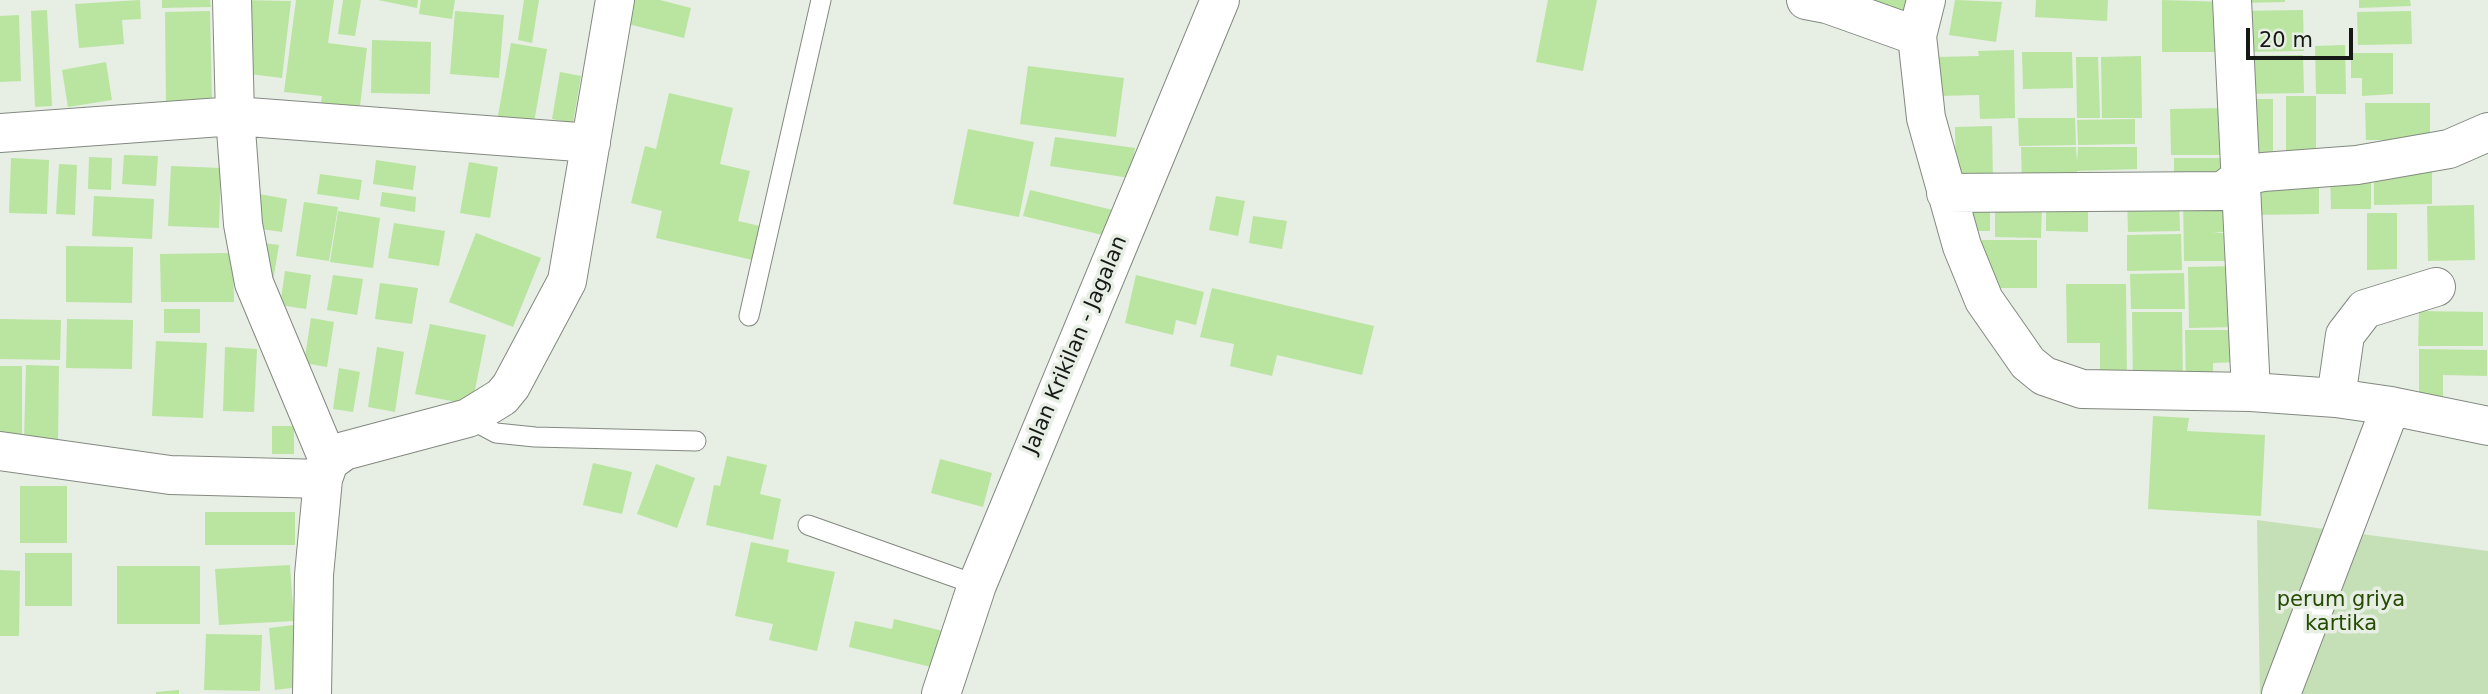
<!DOCTYPE html>
<style>
body{margin:0}
#map{position:relative;width:2488px;height:694px;overflow:hidden;background:#e7eee4;font-family:"DejaVu Sans",sans-serif}
canvas{display:block}
.scale{position:absolute;left:2246px;top:28px;width:107px;height:32px;box-sizing:border-box;border:4px solid #151814;border-top:0;padding-left:9px;font-size:21px;line-height:24px;white-space:nowrap;color:#151814;-webkit-text-stroke:5px #e7eee4;paint-order:stroke}
</style>
<div id="map">
<canvas width="2488" height="694"></canvas>
<div class="scale">20 m</div>
</div>
<script>
const context = document.querySelector('canvas').getContext('2d');
context.lineJoin = 'round';
function fill(path, color) { context.fillStyle = color; context.fill(path, 'evenodd'); }
function strokePath(path, color, width, dash) { context.strokeStyle = color; context.lineWidth = width; context.lineCap = dash ? 'butt' : 'round'; context.setLineDash(dash || []); context.stroke(path); }
function drawText(font, color, halo, rows, align = 'center') {
  context.font = font + ' "DejaVu Sans",sans-serif'; context.lineWidth = 7; context.setLineDash([]); context.textBaseline = 'middle'; context.strokeStyle = halo; context.fillStyle = color; for (const [text, x, y, turn = 0] of rows) {
    context.save(); context.translate(x, y); context.rotate((+turn || 0) * Math.PI / 180); context.textAlign = isNaN(turn) ? turn : align; if (halo) context.strokeText(text, 0, 0); context.fillText(text, 0, 0); context.restore();
  }
}
fill(new Path2D(`
 M2257,520L2488,551V694H2260Z`), '#c5e0b6');
fill(new Path2D(`
 M140,0L141,19L122,20L124,44L79,48L75,4Z
 M162,0H210L211,7L162,8Z
 M239,0L291,1L282,78L249,74Z
 M296,0H334L328,43L367,48L358,122L319,116L322,96L284,92Z
 M343,0H361L355,36L338,34Z
 M378,0H418L417,8Z
 M421,0H455L452,19L419,14Z
 M524,0H539L532,43L518,40Z
 M634,0H660L691,8L684,38L628,24Z
 M1548,0H1597L1583,71L1536,62Z
 M1858,0H1912L1908,14Z
 M1955,0L2002,2L1996,42L1949,35Z
 M2036,0H2108L2107,21L2035,17Z
 M2162,0L2224,2V52H2162Z
 M2242,0H2285V2L2242,3Z
 M2359,0H2410L2411,6L2359,8Z
 M47,10L52,106L35,107L31,11Z
 M2303,10L2304,51L2243,52L2242,11Z
 M210,11L212,103L166,104L165,12Z
 M455,11L504,15L499,78L450,74Z
 M2411,11L2412,44L2358,45L2357,12Z
 M19,15L21,81L0,82V16Z
 M372,40L431,42L430,94L371,93Z
 M511,43L547,49L533,128L497,121Z
 M2345,45L2346,94H2316L2315,46Z
 M2014,50L2015,118L1980,119L1979,95L1937,96V57L1979,56L1978,51Z
 M2022,52H2072L2073,88L2023,89Z
 M2351,53H2393V94L2362,96V78H2351Z
 M2303,55L2304,93L2244,94L2243,56Z
 M2141,56L2142,118H2102L2101,57Z
 M2076,57H2098L2100,118H2077Z
 M106,62L112,100L68,107L62,70Z
 M1028,66L1124,78L1116,137L1020,124Z
 M560,72L581,76L573,123L552,119Z
 M669,93L733,108L720,164L750,171L738,221L764,227L757,261L656,238L662,211L631,203L645,146L656,149Z
 M2286,96H2316V153H2286Z
 M2243,99H2273V152L2244,153Z
 M2365,103H2430V140H2366Z
 M2227,108L2228,155H2171L2170,109Z
 M2018,118H2075L2076,145L2019,146Z
 M2135,119V144L2078,145L2077,120Z
 M1992,126L1993,183H1956L1955,127Z
 M968,129L1034,142L1019,217L953,204Z
 M1055,137L1135,148L1130,178L1050,166Z
 M2021,147H2076L2077,162L2078,147H2137V169L2077,171V181L2022,182Z
 M124,155L158,156L156,186L122,184Z
 M89,157L112,158L111,190L88,189Z
 M11,158L49,160L47,214L9,213Z
 M2174,158H2225V185L2174,186Z
 M376,160L416,166L413,190L373,184Z
 M469,162L498,167L490,218L460,213Z
 M59,164L77,165L75,215L56,214Z
 M171,166L221,168L219,228L168,226Z
 M2432,171V204L2374,205V172Z
 M320,174L362,180L359,200L317,194Z
 M2319,175V214L2251,215V176Z
 M2330,175H2371V209H2331Z
 M1030,190L1117,211L1111,237L1023,216Z
 M382,192L416,197L415,212L380,206Z
 M259,194L287,199L282,232L254,228Z
 M2232,195V231L2213,233H2233L2234,261H2184L2183,196Z
 M94,196L154,199L152,239L92,236Z
 M1216,196L1245,201L1238,236L1209,230Z
 M2127,199H2179L2180,231L2128,232Z
 M304,202L338,207L329,261L296,256Z
 M1962,203H1990V231H1962Z
 M1995,203L2042,204L2041,238L1995,237Z
 M2046,205H2088V232L2046,231Z
 M2474,205L2475,260L2428,261L2427,206Z
 M338,211L380,218L373,268L330,262Z
 M2367,213H2397V269L2367,270Z
 M1253,216L1287,221L1282,249L1249,243Z
 M394,223L445,231L439,266L388,258Z
 M476,233L541,258L513,327L449,302Z
 M2181,234L2182,270L2127,271V235Z
 M1982,240H2037V288H1982Z
 M263,243L279,245L273,281Z
 M66,246L133,247L132,303L66,302Z
 M233,253L234,302H161L160,254Z
 M2235,266L2237,327L2189,328L2188,267Z
 M285,271L311,275L306,309L280,305Z
 M2184,273L2185,309H2131L2130,274Z
 M333,275L363,279L357,315L327,310Z
 M1136,275L1204,292L1196,325L1176,320L1173,335L1125,323Z
 M380,283L418,288L412,324L375,319Z
 M2066,284H2126L2127,385H2100V343H2067Z
 M1212,288L1374,326L1362,375L1277,355L1272,376L1230,366L1234,344L1200,337Z
 M164,309H200V333H164Z
 M2419,311L2483,312V346H2418Z
 M2132,312H2182L2183,387H2133Z
 M311,318L334,322L327,367L304,363Z
 M0,319L61,320L60,360L0,359Z
 M67,319L133,320L132,369L66,368Z
 M430,324L486,335L472,405L415,394Z
 M2185,330H2236L2237,362L2213,363V387L2186,388Z
 M156,341L207,343L203,418L152,416Z
 M225,347L257,349L254,412L223,411Z
 M377,347L404,352L395,412L368,407Z
 M2419,349L2487,350V376L2443,375V398H2419Z
 M26,365L59,366L58,440L24,439Z
 M0,366H22V440L0,439Z
 M339,368L360,372L353,412L333,409Z
 M2153,416L2189,418L2187,431L2265,435L2261,516L2148,509Z
 M272,426H294V454H272Z
 M727,456L767,465L760,494L781,499L773,540L706,525L714,485L720,486Z
 M940,459L992,473L983,507L931,493Z
 M593,463L632,472L622,514L583,505Z
 M656,464L695,478L677,528L637,514Z
 M20,486H67V543H20Z
 M205,512H295V545H205Z
 M751,542L789,550L787,562L835,572L817,651L769,640L773,624L735,616Z
 M25,553H72V606H25Z
 M290,565L294,621L219,625L215,569Z
 M117,566H200V624H117Z
 M0,570L20,571L19,636H0Z
 M894,619L943,631L935,668L849,647L855,621L892,629Z
 M294,625L299,687L275,690L269,628Z
 M206,634L262,635L260,691L204,690Z
 M179,690V694H156V692Z`), '#b9e5a0');
const lane = new Path2D(`
 M749,316L821,0
 M468,418L496,433L535,437L696,441
 M808,525L977,585`);
const street = new Path2D(`
 M232,0L235,116L243,224L254,283L329,462
 M1806,0L1827,4L1917,36L1926,118L1962,246L1984,300L2028,363L2044,376L2082,389L2251,392L2336,398L2391,406L2488,426
 M2232,0L2251,392
 M1917,36L1926,0
 M0,133L235,116L591,143
 M1946,193L2223,191L2241,177L2263,172L2357,165L2449,149L2488,132
 M2336,398L2345,335L2365,309L2436,287
 M0,451L170,475L323,479
 M312,694L314,575L323,479L329,462L344,451L468,418L502,397L511,386L567,281L615,0
 M941,694L977,585L1220,0
 M2281,694L2391,406`);
strokePath(lane, '#838980', 21);
strokePath(street, '#838980', 40);
strokePath(lane, '#fff', 19);
strokePath(street, '#fff', 38);
drawText('21px', '#151814', '#e7eee4', [
 ["Jalan Krikilan - Jagalan",1076,345,-67]
]);
drawText('21px', '#244b00', '#e7eee4', [
 ["perum griya",2341,601],
 ["kartika",2341,625]
]);
</script>
